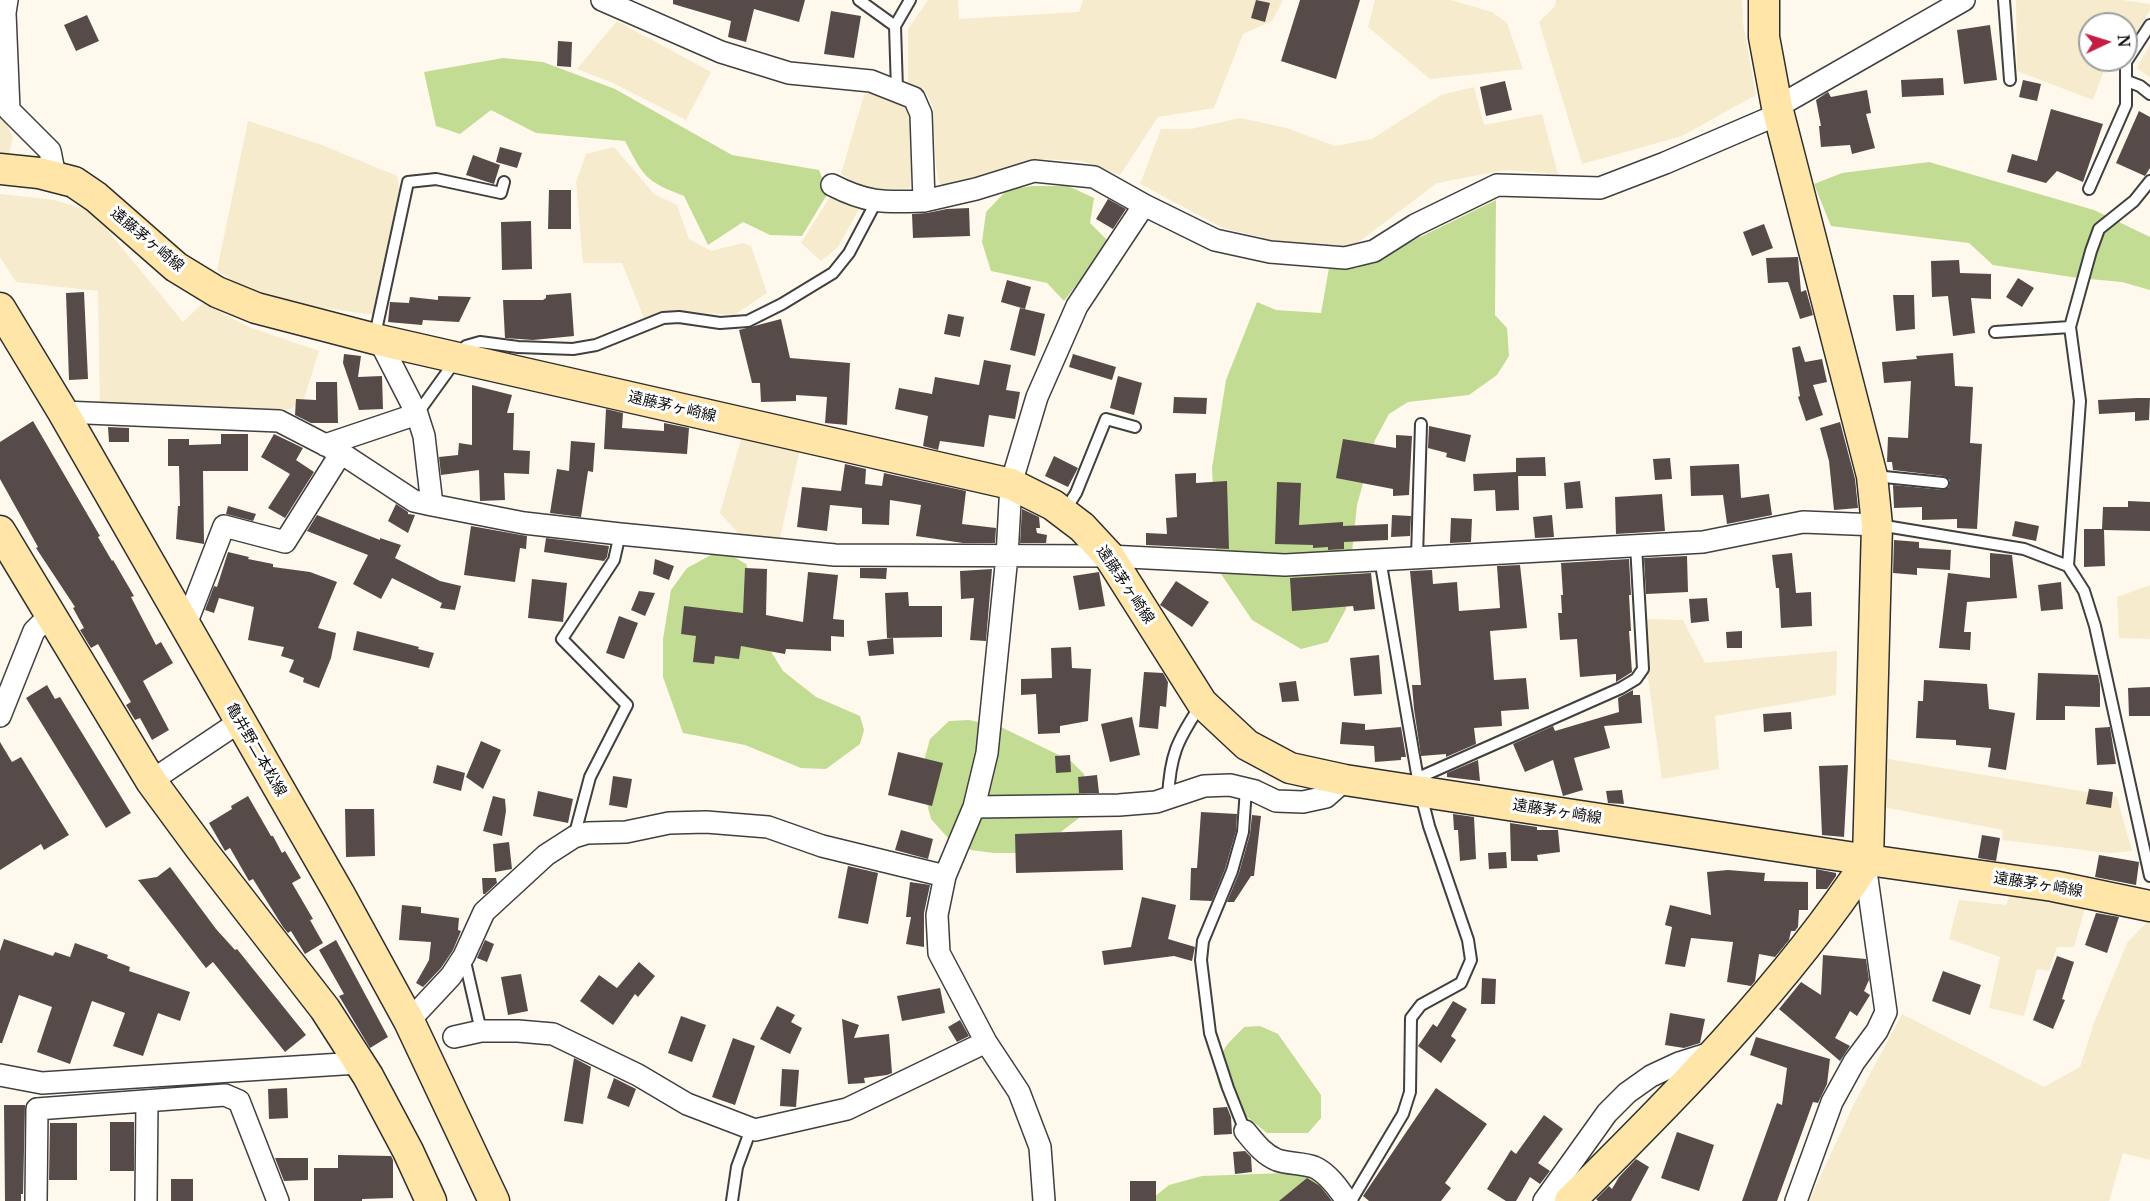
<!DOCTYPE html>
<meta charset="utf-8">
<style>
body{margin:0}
#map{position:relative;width:2150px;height:1201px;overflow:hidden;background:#fff8ed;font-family:"Noto Serif",serif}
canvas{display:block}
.north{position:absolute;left:2078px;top:12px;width:60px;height:60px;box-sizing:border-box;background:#fff;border:2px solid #9e9e9e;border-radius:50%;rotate:86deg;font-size:16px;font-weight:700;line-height:24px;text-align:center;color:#0d0d0d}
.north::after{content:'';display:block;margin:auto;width:21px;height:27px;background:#c41e44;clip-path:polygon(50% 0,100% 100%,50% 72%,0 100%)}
</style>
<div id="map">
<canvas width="2150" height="1201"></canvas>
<div class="north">N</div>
</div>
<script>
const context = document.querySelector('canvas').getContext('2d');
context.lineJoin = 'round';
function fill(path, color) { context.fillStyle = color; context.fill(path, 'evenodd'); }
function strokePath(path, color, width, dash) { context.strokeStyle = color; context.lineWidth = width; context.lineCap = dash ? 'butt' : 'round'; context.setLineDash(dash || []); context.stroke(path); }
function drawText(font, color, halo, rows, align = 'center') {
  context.font = font + ' "Noto Serif","Noto Sans JP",serif'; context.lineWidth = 6; context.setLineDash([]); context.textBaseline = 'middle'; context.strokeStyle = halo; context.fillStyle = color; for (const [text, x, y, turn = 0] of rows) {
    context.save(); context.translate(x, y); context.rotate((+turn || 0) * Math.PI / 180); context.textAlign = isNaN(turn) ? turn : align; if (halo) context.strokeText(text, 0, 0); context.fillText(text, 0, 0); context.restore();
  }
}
fill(new Path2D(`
 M928,0H958L959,19L1079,12L1083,0H1283L1272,21L1243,34L1214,108L1158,117L1120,175L1082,161L1039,159L951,188L939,183L936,167L933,107L924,89L908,84V29Z
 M1375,0H1451L1492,12L1507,23L1523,69L1430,79L1368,27Z
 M1556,0H1742L1743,23L1756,95L1682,136L1582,164L1539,22L1555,6Z
 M2016,0H2122L2150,4V10L2126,52V24H2090V60H2122L2120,63L2105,68L2093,100L2017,71Z
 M617,21L711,72L686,120L613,83L577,69Z
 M2150,44V78L2137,68Z
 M1474,87L1484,125L1542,114L1558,174L1506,170L1437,183L1348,250L1309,249L1223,228L1140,184L1161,129H1191L1240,118L1287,128L1335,146L1372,139L1441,95Z
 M876,89L908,107L915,130L910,188L872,190L850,180L841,174L864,95Z
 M0,116L4,118L13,138L8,158H0Z
 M248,121L322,145L397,176L400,192L376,315L271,301L242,287L217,270Z
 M614,147L654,194L677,205L689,239L711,251L743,243L751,246L767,293L734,315L674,311L644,318L622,263H583L576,182L586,154Z
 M833,192L859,209L838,247L821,261L801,243Z
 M0,194L54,200L85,209L105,227L183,322L203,303L249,327L319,351L303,402L273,418L100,408L98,291L16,282L0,257Z
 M742,436L800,449L779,542L747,543L720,513Z
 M2150,585V639L2119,638L2117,597Z
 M1640,619L1683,620L1705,663L1837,651L1836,695L1715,716L1719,769L1662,779Z
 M1882,758L2117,797L2132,851L2109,853L2002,840L2003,830L1878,806Z
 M2012,891L2086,905L2074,947H2057L2049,971L2037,969L2024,1016L1989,1008L2000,957L1949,939L1959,900L2006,905Z
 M2148,921L2150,922V1160L2123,1153L2109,1201H1809L1854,1104L1902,1014L2044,1087L2080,1067L2094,1023L2127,943Z`), '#f6ebcc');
fill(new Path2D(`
 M503,58L543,62L615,89L732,155L819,170L828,193L802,236L770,235L743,222L708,245L684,196C645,181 644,177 625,141L536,133L491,110L460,134L436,126L424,72Z
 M1929,162L2094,210L2150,237V290L2122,282L2078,278L1993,265L1969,243L1831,226L1814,184L1842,173Z
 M1032,186H1068L1094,198L1090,223L1109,242L1064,301L1047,283L991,271L982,242L986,212L1007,190Z
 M1496,200L1495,315L1507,328L1509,356L1497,375L1469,395L1408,402L1389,414L1375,440L1357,505L1346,609L1328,642L1301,649L1252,620L1217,568L1212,468L1226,380L1257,302L1276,310L1321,313L1329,268H1357Z
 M729,554L746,564L759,598L767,645L783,671L816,697L860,716L864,730L860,744L826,769L801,768L745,745L683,733L663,677V639L671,590L687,568L711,555Z
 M969,720L1001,727L1071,761L1084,774L1087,789V812L1033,853H994L971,850L948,838L931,819L924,792L923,764L930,739L949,721Z
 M1260,1026L1278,1034L1321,1095V1118L1308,1133H1267C1239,1108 1200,1090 1225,1048C1229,1041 1238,1034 1244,1027Z
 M1313,1172L1325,1183L1331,1201H1149L1169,1185L1202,1176Z`), '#c2dd93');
fill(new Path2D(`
 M673,0H805L799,22L754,9L746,42L728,37L731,21L673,4Z
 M1256,0L1270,3L1265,22L1251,18Z
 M1300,0H1360L1336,79L1281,61Z
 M831,11L861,16L854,58L824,54Z
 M87,15L99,41L76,51L64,25Z
 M1990,25L1997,80L1964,84L1957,30Z
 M558,41L572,42L571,67L557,66Z
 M1943,78L1944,95L1902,97L1901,80Z
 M2023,80L2041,84L2037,101L2019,97Z
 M1505,81L1512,110L1486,116L1480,87Z
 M1867,90L1871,113L1866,114L1875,148L1852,154L1850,145L1821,147L1819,126H1821L1816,100L1828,92L1831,97Z
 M2051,109L2103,124L2083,182L2057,171L2046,183L2007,172L2012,154L2037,161Z
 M2139,111L2150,117V168L2145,176L2116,163Z
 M500,147L522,153L517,168L496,162Z
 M473,155L500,165L494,184L466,175Z
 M549,190H571V229H548Z
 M1108,199L1126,209L1113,229L1096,219Z
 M969,208L970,236L913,238L912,214L927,213L947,209Z
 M531,221L532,269L502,270L501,222Z
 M1764,224L1773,248L1752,256L1743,232Z
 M1798,257L1801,292L1806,290L1813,315L1800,319L1788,282L1768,283L1766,258Z
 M1959,260L1960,273L1991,274V299L1971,298L1975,333L1953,336L1948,296L1932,297L1931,261Z
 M2018,278L2034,288L2022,307L2006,297Z
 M1007,280L1031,287L1025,309L1001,302Z
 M84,292L88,379L69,380L66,293Z
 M571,293L574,336L533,340L505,338L503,300H543L546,298V295Z
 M1893,295H1914L1915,329L1896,331Z
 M438,296L471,297L459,322L423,320L422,325L388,322L390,302L409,303L410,297L438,300Z
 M1020,308L1045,314L1035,356L1010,350Z
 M948,314L964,317L960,337L944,334Z
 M781,319L790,358L850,363L847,425L825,423L827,397L796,395V401L761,402L760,383H752L739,330Z
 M1800,346L1805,362L1822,359L1827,382L1813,385L1823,415L1806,421L1798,397L1800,396L1792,348Z
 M1953,353L1955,386L1973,387L1970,443L1982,444L1977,529L1957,528V519L1922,520V507L1894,508L1893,485L1943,490L1949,487L1950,480L1944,476L1893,470L1892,462H1887L1888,437L1908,438L1911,381L1884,383L1882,362L1917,359L1916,356Z
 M344,354L361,356L358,377L382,376L383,409L359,410L343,363Z
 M1073,354L1116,367L1112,380L1069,367Z
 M984,360L1011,365L1006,390L1020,392L1015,419L989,415L984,447L940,441L938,450L923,446L928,416L895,409L899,388L932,394L935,377L979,385Z
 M1118,376L1142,383L1134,415L1110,408Z
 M316,382H337L338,423H311L295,415L296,399L316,400Z
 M472,385L512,395L507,413H514L513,450L530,451L529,474L504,473L505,500L480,501L479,470L441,475L439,457L458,455L459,443L472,445Z
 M1174,397L1207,398L1206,414L1173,413Z
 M2137,398H2150L2149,420L2135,421V412L2099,414L2098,400Z
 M606,409L623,413L622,428L664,431V423L689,428L687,454L604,449Z
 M33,421L100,536L98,537L112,561L113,560L134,596L131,597L156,645L161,642L173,663L143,681L169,730L152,740L140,718L135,720L126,705L131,702L98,644L91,648L80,630L84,628L73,608L75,607L36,548L38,547L0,479V442Z
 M1840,422L1855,479L1858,508L1834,510L1829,461L1820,428Z
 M1429,426L1471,435L1465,462L1446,457L1447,453L1428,448Z
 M108,427L129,428V442H109Z
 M221,434H248V471H203L204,544L176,539L178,506H180L179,466H168V439H189V445L221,444Z
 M274,434L303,448L296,460L314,472L285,518L268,508L290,474L261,457Z
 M1396,435L1412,436L1409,495L1393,496V489L1336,478L1343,439L1396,448Z
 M571,441L595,443L593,472L588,471L581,517L550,513L557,469L569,471Z
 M1054,456L1078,468L1068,487L1045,476Z
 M1545,457L1546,476H1518L1519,510L1496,511L1495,490L1474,491L1473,474L1516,472V458Z
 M1670,458L1672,479L1655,480L1653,459Z
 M845,464L866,469L865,484L882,486L884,473L966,491L962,524L996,528L995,543H963L916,536L921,505L890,500L889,525L862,524V508L830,505L827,531L797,527L802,487L841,491Z
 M1739,464L1741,498L1769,494L1772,515L1727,524L1723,495L1691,496L1690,466Z
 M1196,473V483L1227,481L1229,549L1146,545V533L1167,534L1166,518L1177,517L1175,474Z
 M1580,481L1583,508L1566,509L1564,483Z
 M1277,482L1301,483L1299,525L1343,522V526L1388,524V540L1344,542V549L1328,550V547L1313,548V545L1275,544Z
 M1662,494L1665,531L1616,534L1615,497Z
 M2128,501L2150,502V531L2104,530L2105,566L2084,567V529H2102L2103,507H2128Z
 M396,504L408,512V514L415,515L408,533L388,521Z
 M228,506L256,514L253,521L226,514Z
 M1022,509L1039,517L1040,528H1036L1037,533L1047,535L1046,543H1020Z
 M317,515L380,540V538L401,545L395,558L440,581L461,586L455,610L440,608L442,603L392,578L381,599L353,584L368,555L307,531Z
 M1392,515L1411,516L1410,536L1391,537Z
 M1552,515L1554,537L1535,538L1533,517Z
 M1451,518L1472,519L1471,542L1450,543Z
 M2015,521L2039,526L2036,541L2012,536Z
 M471,526L527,536L526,549L520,548L515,582L464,575Z
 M546,538L609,546L607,557L604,561L544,552Z
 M1894,540L1919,542V548L1951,550L1950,570L1917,568V575L1893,573Z
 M228,552L249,557L248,559L273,564V567L310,572L337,582L318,628L336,633L331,658L319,688L303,682L304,678L289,672L294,660L281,656L284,647L248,640L254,607L219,598L214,613L205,610L214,586L217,587Z
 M1792,553L1796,593L1811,592L1812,626L1781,628L1779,588H1776L1772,555Z
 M1990,553L2012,555L2017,598L1967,602L1964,632H1971L1970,650L1939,648L1948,573L1990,578Z
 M1687,556L1688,592L1646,594L1644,558Z
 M655,559L674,566L669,580L653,574Z
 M1629,559L1631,595H1629L1631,631H1629L1632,672L1616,682V674L1580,677L1577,639L1560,640L1558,613H1562L1561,595H1563L1561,563Z
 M1520,565L1527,628L1490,631L1494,680L1526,678L1529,709L1501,711L1502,726L1474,728L1476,744L1446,757V754L1421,756L1414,709L1412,685H1421L1410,571L1432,570L1433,584L1457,582L1459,611L1500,608L1497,566Z
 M745,568L767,569L766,615L803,622L808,572L838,575L833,619L844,620V637L831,636V651L786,649L785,654L741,646L739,659L715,656L714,664L693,662L696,636L681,634L684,606L743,613Z
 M860,568H887L886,579L860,578Z
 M992,569L986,641L970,640L974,598L961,599L960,571Z
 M1099,572L1105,606L1079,610L1073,576Z
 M1371,573L1375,609L1354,611L1353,606L1292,611L1290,578Z
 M532,579L567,583L563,622L528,618Z
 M1176,581L1209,602L1192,627L1160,605Z
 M2061,582L2063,609L2041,611L2038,585Z
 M639,591L655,593L645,616L631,610Z
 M908,592L909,606H942V637L887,638L885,593Z
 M1707,598L1709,621L1691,623L1689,599Z
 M619,616L638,623L624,659L606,653Z
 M357,631L419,647L418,649L434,653L429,668L353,650Z
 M1742,631V648H1727L1726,632Z
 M893,638L894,654L869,656L867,641Z
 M1071,647L1072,668L1091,669L1088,721L1060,726V733L1038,734L1036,694L1021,695V679L1052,678L1051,648Z
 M1379,655L1382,694L1354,696L1350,658Z
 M1144,672L1163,673L1168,682L1166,707L1160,706L1158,729L1139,727Z
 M2038,673L2098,675L2100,685V707L2065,706V720H2036Z
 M1924,680L1987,684L1989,709L2015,713L2006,770L1988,767L1991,748L1956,745V740L1916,738L1918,701H1923Z
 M1296,681L1299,701L1282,702L1279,683Z
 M47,685L55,699L60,697L131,813L106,828L26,698Z
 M2150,687V716H2129L2128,688Z
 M1633,690V695H1640L1642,723L1604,726L1610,748L1574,758L1583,790L1563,796L1553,760L1525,772L1513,744L1553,726L1555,731L1619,712L1618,698Z
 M1791,712L1792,729L1764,732L1763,714Z
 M1132,717L1140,755L1110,762L1101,724Z
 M1342,722L1365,724V730L1401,727L1406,757H1401V760L1375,762L1374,746L1340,744Z
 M2110,727L2116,764L2097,765L2095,728Z
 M481,741L501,750L483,789L466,777Z
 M0,742L12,762L21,757L69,835L44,850L41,844L0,870Z
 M898,752L943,763L932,806L888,795Z
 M1070,755L1071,772L1056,773L1055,756Z
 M1478,760L1480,781L1447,777V773Z
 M437,765L465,773L461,791L433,783Z
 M1848,765L1844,837L1822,835L1819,766Z
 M1097,775L1099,793H1079L1078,777Z
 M613,776L632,779L627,808L609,805Z
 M2089,789L2113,792L2111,808L2086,804Z
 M1622,790L1624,804L1608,803L1606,791Z
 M538,791L573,799L568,823L533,816Z
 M248,796L271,836H273L282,853L285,851L301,878L292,883L313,919L310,920L323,943L305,954L291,931L288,933L283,927L253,879L249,881L230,848L225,851L209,823L232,809L231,806Z
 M493,796L505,799L506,811L502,836L483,831Z
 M345,809H374L375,856L346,857Z
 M1201,812L1237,814L1236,831L1225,869L1212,901L1190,900L1191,868H1197Z
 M1453,814L1474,817L1476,859L1460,861L1458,830H1454Z
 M1252,815L1261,816L1254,876H1251L1234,902H1227L1239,873L1250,834Z
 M1510,823L1537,827V830H1558L1560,852L1537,855L1538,861H1511Z
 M901,830L933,839L928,859L895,850Z
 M1122,830L1123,870L1016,873L1015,834Z
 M1982,835L2000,838L1996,861L1978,858Z
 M509,842L512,869L495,872L493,844Z
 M1506,852L1507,868L1489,869L1488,853Z
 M2099,855L2139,862L2136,885L2095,877Z
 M848,866L878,873L868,924L838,918Z
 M170,867L216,929L235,950L237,949L306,1035L285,1052L213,962L206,968L138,880L157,877Z
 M1816,869L1836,873V876L1827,889H1816Z
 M1728,870L1765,873L1764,881L1808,882V910H1799L1798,927L1795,931H1791L1789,940L1775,957L1759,954L1755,981L1751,986L1727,982L1733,942L1691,938L1685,967L1665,964L1672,927L1665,925L1670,905L1711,915L1707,872Z
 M482,878H496L497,883L485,894H483Z
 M910,882L930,885L924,913V947L906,944L911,917H906Z
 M1142,897L1176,905L1168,939L1195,947L1192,961L1174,956L1104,965L1102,951L1131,947Z
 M402,905L421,907V913L459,918L458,930L461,931L453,950L441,968L423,987L416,983L429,960L431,942L399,940Z
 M2096,913L2119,917L2107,953L2085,945Z
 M4,939L53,956L55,952L70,957L75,943L108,955L107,958L130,967L129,971L190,992L180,1021L158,1013L143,1056L113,1046L125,1013L92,1001L70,1064L37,1052L52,1007L19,995L2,1043H0V951Z
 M336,940L388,1037L370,1048L339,996L344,994L319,950Z
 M485,940L494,944L487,962L477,958Z
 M1823,955L1866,959L1869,980L1864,991L1870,995L1857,1016L1850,1011L1835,1038L1850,1046L1840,1061L1779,1009L1801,982L1821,995Z
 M2057,956L2074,962L2062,999L2065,1000L2053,1029L2033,1020Z
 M639,962L655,976L638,997L635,994L613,1025L580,1001L599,975L617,988Z
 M1943,971L1981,985L1970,1015L1932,1001Z
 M521,974L528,1011L508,1015L501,977Z
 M1482,978L1496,979L1495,1004H1481Z
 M940,988L945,1013L902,1021L897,996Z
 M1453,1001L1467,1009L1451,1036L1456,1040L1441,1063L1418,1046L1433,1024L1437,1027Z
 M777,1006L795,1015L791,1022L802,1028L790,1054L760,1039Z
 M1670,1013L1705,1019L1700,1043L1684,1048L1665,1045Z
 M681,1016L706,1025L692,1062L668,1053Z
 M842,1019L859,1025L854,1038L889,1034L892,1073L887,1075L864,1078L865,1083L848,1084Z
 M960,1020L969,1036L957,1042L948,1027Z
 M1756,1037L1830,1059L1827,1084L1818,1103L1813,1102L1777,1201H1742L1777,1103L1782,1105L1787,1068L1750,1055Z
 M733,1038L755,1046L735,1105L712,1097Z
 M574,1058L591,1067L583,1124L564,1121Z
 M782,1069L799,1070L796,1107L780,1106Z
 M614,1078L636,1089L629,1107L607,1098Z
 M287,1088L288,1118L269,1119L268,1089Z
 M1436,1088L1487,1124L1445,1183L1451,1188L1441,1201H1369L1363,1196Z
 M4,1105H25L23,1194H21V1201H5Z
 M1227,1107L1231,1117L1232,1134L1214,1135L1213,1108Z
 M1544,1115L1563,1129L1538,1163L1550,1171L1540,1184L1530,1177L1516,1201H1506L1487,1189L1511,1150L1516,1154Z
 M110,1122H134V1171H110Z
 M50,1123H77V1180H49Z
 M1677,1132L1714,1145L1699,1191L1661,1178Z
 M1245,1151L1251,1157L1252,1172L1235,1174L1233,1152Z
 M338,1155L391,1156L393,1160V1198L362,1199V1201H314V1168H338Z
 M275,1158H308V1180L284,1181Z
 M1636,1159L1649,1167L1631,1201H1598L1596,1199L1609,1186L1612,1189L1619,1177Z
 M1307,1178L1320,1186L1332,1201H1279Z
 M171,1179H193V1201H171Z
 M1130,1181H1156V1201H1130Z`), '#564b49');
const lane = new Path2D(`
 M859,0L895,26
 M2004,0L2010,80
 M2127,81L2140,86L2150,94
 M897,90L895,26L910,0
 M2150,181L2134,201L2099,229L2091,251L2070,327L2080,401L2068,566L2084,591L2095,626L2150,876
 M2089,189L2126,105V62L2150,25
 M1995,332L2070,327
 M375,335L408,182L436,179L501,193L504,182
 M417,414L466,346L480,342L518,347L573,349L596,345L663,318L679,317L720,323L748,321L782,304L833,273L849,253L876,202
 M1875,476L1943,483
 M1064,512L1076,493L1106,419L1135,427
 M1879,525L2024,549L2068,566
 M1417,557L1421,424
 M1418,778L1621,688L1636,679L1643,669L1636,545
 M1168,798C1170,755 1177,741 1200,706
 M574,837L590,777L627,705L562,639L614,560L620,534
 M464,957L481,1031
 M1245,1131L1228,1088L1210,1033L1201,960L1203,941L1232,871L1243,832L1246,788
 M732,1201L737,1167L751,1129
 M1351,1201L1403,1114L1410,1092L1411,1018L1421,1005L1461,983L1471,960L1468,940L1429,826L1420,791L1380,559`);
const street = new Path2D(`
 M7,0L5,13L9,110L50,151L55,176
 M602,0L721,52L789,73L871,81L914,98L921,114L924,201L976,189L1034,171L1094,177L1144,205
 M1777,107L1964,0
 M832,185C869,204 885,202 924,201
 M379,340L417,414L424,436L432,505
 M63,412L279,421L341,453L414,501L432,505L524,523L620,534L835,555L1109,556L1285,565L1703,542L1803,522L1877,525
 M325,445L417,414
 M185,627L224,526L285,542L341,453
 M0,716L34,631L50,615
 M151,781L239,722
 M974,807L1119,805L1156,802L1204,786L1230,785L1255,791L1276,801L1303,802L1326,797L1345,780
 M409,1021L451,976L464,956L484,912L546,855L574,837L587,833L626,832L669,823L706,822L768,827L822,846L945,876
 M454,1037L481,1031H518L553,1034L638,1075L687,1104L755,1130L847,1109L986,1042
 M0,1075L42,1083L358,1063
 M1245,1131C1255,1143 1263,1154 1277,1160C1289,1164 1303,1163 1314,1167C1328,1173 1339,1189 1347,1201
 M36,1201L37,1109L225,1095L239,1101L278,1201
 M146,1201L147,1102
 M1044,1201L1040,1147L1019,1092L986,1042L939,953L937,915L945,876L974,807L987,753L1007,556L1011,484L1037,397L1077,306L1144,205L1215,240L1270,252L1345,258L1374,251L1415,225L1497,185L1600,188L1665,163L1779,114
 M1544,1201L1607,1113L1627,1093L1651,1076L1679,1063L1714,1052
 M1796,1201L1832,1102L1854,1062L1877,1031L1886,1012L1865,864`);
const secondary = new Path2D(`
 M0,169L39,173L74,182L96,197L176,267L217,292L256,308L379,340L1011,484L1053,505L1082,527L1109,556L1202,703L1247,745L1290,768L1345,780L1868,860L2053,886L2150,906
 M0,308L63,412L340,895L409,1021L494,1201
 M0,531L151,781L201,849L325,1009L368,1076L408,1151L431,1201
 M1570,1201C1677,1095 1785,986 1868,860L1877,525L1872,476L1777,107L1764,37V0`);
strokePath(lane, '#404040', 14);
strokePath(street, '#404040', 24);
strokePath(secondary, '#2f2f2f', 33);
strokePath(lane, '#fff', 10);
strokePath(street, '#fff', 21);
strokePath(secondary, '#ffe5a8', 30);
drawText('15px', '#0d0d0d', '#fff', [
 ["遠藤茅ヶ崎線",147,240,40],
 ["遠藤茅ヶ崎線",672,407,13],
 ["遠藤茅ヶ崎線",1125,585,56],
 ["亀井野二本松線",256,750,60],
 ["遠藤茅ヶ崎線",1557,812,9],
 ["遠藤茅ヶ崎線",2038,885,9]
]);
</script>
